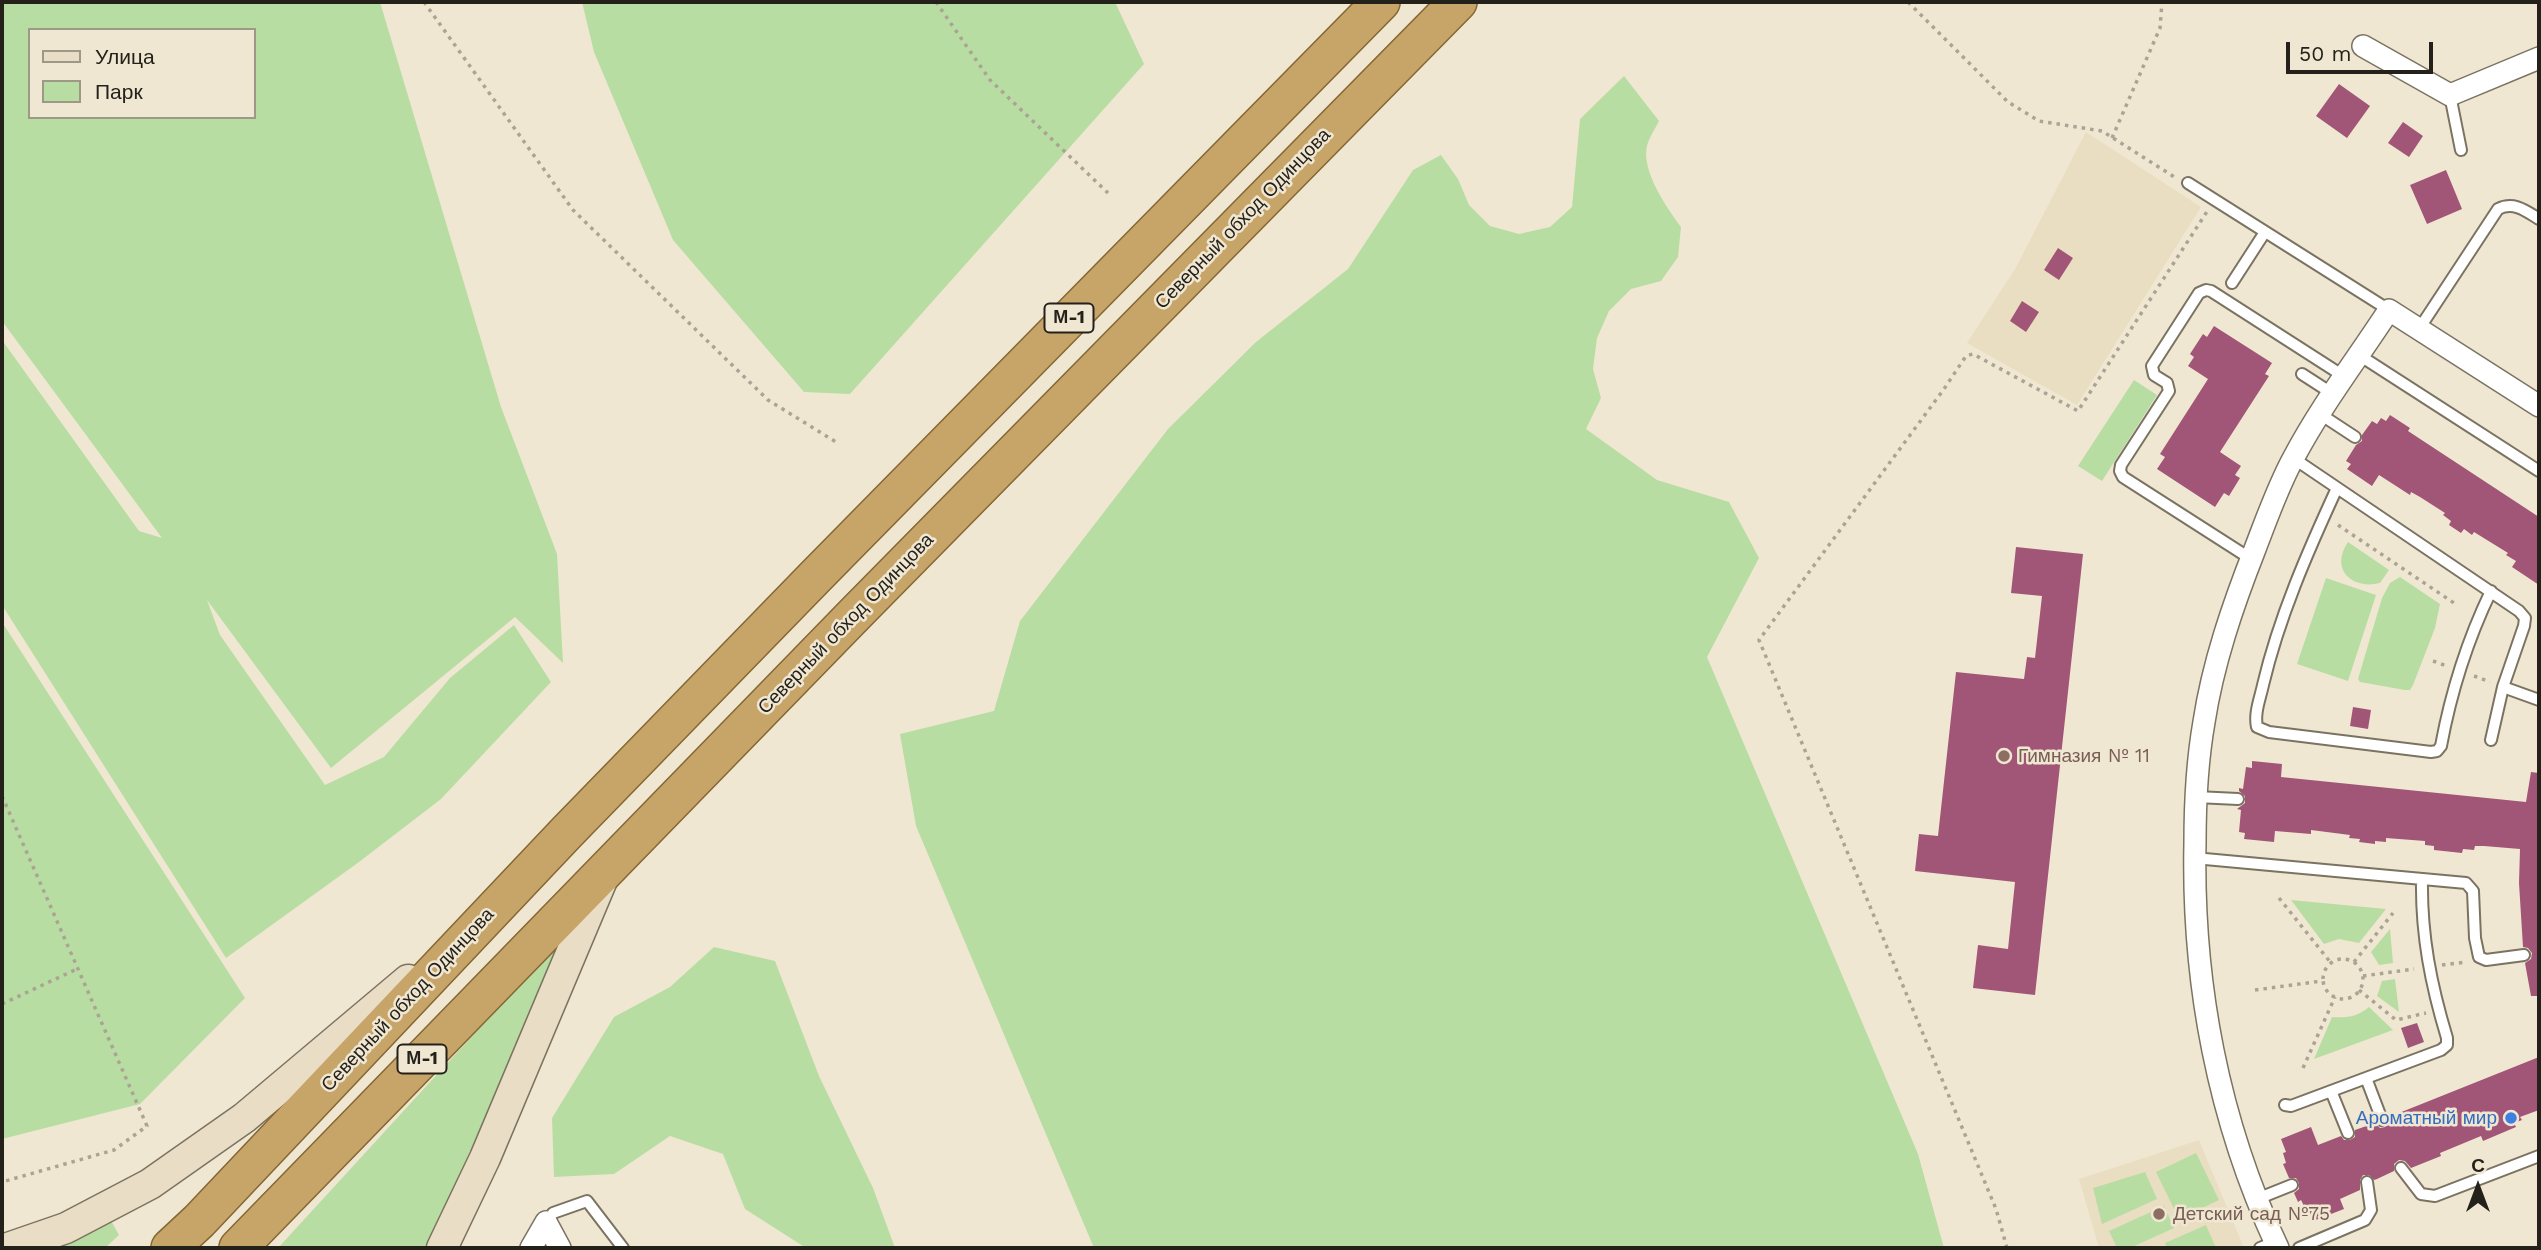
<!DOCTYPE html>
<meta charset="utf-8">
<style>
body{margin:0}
#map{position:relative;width:2541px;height:1250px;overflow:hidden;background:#f0e7d3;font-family:"Work Sans",sans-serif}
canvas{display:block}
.frame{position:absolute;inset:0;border:4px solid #24211a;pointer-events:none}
.legend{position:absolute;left:28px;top:28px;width:228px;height:91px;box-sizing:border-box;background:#f0e7d3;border:2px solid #9e9889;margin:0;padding:9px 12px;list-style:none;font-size:21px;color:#24211a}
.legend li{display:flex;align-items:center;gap:14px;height:35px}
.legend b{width:35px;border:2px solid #9e9889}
.north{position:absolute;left:2443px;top:1152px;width:70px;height:70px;-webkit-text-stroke:5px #f0e7d3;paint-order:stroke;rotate:0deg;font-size:19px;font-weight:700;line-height:28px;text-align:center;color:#24211a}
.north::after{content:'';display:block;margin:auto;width:24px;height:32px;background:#24211a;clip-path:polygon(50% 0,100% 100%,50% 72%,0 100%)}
.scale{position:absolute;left:2286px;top:42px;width:147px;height:32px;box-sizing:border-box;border:4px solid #24211a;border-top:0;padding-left:9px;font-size:21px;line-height:24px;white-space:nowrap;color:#24211a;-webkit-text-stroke:5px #f0e7d3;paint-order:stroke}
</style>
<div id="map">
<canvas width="2541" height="1250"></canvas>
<div class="frame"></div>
<ul class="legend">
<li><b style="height:9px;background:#eaddc6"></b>Улица</li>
<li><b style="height:19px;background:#b8dda2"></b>Парк</li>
</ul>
<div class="north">С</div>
<div class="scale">50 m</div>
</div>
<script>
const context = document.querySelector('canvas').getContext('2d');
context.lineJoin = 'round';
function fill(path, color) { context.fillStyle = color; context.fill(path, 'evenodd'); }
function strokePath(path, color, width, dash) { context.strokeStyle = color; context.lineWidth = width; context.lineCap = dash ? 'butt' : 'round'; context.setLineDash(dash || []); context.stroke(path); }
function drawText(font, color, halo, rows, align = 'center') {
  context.font = font + ' "Work Sans",sans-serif'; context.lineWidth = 5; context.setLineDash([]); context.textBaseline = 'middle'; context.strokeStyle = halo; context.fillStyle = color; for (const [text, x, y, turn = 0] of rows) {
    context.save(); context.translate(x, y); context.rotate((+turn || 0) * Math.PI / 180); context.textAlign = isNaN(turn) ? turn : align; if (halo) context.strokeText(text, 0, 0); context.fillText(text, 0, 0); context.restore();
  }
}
fill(new Path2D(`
 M2086,132L2201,207L2077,405L1967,343L2015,269Z
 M2199,1140L2244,1248H2099L2079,1179Z`), '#eadec2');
fill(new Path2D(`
 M2,2H380L501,407L557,554L563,663L515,617L331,768L207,600L220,635L325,785L384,757L450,678L514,625L551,682L441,799L359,862L226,958L2,605V340L139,531L162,538L2,321ZM30,30H254V117H30Z
 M582,2H1115L1144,64L850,394L804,392L673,240L594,52Z
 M1624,76L1659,121C1655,129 1649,138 1647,146C1641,171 1667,208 1681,227L1678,257L1661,281L1631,289L1609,311L1597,338L1593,369L1601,398L1586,429L1657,480L1729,502L1759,558L1707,657L1918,1154L1944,1248H1094L916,826L900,734L994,711L1020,621L1168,429L1256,342L1348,269L1413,170L1441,155L1458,179L1469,205L1490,226L1519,234L1550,227L1572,207L1580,119Z
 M2134,380L2157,395L2102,481L2078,466Z
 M2348,542L2389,570L2380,583C2353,590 2329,570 2348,542Z
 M2400,577L2440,604L2435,628L2413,685L2410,690H2405L2360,682L2358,679L2382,598L2390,583Z
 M2326,578L2376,595L2348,681L2297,664Z
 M2,622L245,998L140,1104L2,1139Z
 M2291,900L2386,909L2359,943L2339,939L2324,944Z
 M572,927L426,1248H278Z
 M2390,929L2393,963L2379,965L2371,952Z
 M714,947L775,961L819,1076L873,1188L895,1248H806L745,1209L723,1154L670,1136L614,1174L554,1177L552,1118L614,1017L670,987Z
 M2395,979L2399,1012L2377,996L2382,981Z
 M2369,1007L2393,1030L2314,1059L2332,1017C2347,1018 2357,1017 2369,1007Z
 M2196,1153L2219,1200L2179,1219L2156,1172Z
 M2145,1172L2157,1199L2102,1224L2093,1188Z
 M2164,1206L2174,1228L2130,1248H2117L2109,1231Z
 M110,1219L119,1235L105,1248H49Z
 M2206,1225L2216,1248H2167L2165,1243Z`), '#b8dda2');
fill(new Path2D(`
 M2339,84L2370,106L2347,138L2316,116Z
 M2403,122L2423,136L2409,157L2388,143Z
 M2446,170L2462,209L2427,224L2410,185Z
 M2058,248L2073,258L2059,280L2044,270Z
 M2022,301L2039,312L2026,332L2010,321Z
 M2214,326L2272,363L2265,374L2269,376L2220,452L2241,466L2235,475L2240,478L2229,496L2224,493L2215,507L2157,469L2165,457L2160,454L2208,379L2188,366L2194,357L2190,354L2203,334L2207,337Z
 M2390,415L2410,428L2408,431L2539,517V585L2512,567L2516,561L2506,555L2508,553L2474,532L2472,535L2464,529L2461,533L2449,525L2451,521L2443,515L2445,513L2420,497L2411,492L2410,495L2379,475L2372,486L2347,469L2351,464L2346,461L2356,445L2362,441V435L2372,421L2377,424L2381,418L2386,421Z
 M2016,547L2083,554L2035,995L1973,988L1978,945L2008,949L2015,882L1915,871L1919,834L1938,836L1956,672L2024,679L2027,657L2035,658L2042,596L2011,593Z
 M2353,707L2371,710L2368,729L2350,726Z
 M2252,761L2282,764L2281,777L2526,802L2531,772L2539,773V996H2531L2525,963L2531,959L2532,953L2528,948L2523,947L2519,883L2520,849L2484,846H2475L2474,850L2463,849L2462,853L2434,850V846L2425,845V841L2386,838V842L2375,841V844L2359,842L2360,839L2349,838L2350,835L2311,830V834L2275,831L2274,842L2244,839L2245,833L2239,832L2241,810L2237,809L2245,803V796L2239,791V788L2243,789L2246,767L2252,768Z
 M2417,1023L2424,1042L2408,1048L2401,1028Z
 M2539,1057V1110L2520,1117L2522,1120L2514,1123L2516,1127L2483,1141L2481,1136L2440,1153L2441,1156L2411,1168L2405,1161L2399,1160L2394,1164V1171L2377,1179L2374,1180L2369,1175H2363L2360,1180V1190L2340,1199L2344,1209L2313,1221L2308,1207L2305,1208L2301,1200L2298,1202L2294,1193L2299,1189V1183L2296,1178H2289L2283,1164L2286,1163L2283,1153L2286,1152L2281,1139L2311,1127L2318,1145L2341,1136L2344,1140H2350L2355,1137V1130L2375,1123L2380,1128L2385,1127L2390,1122L2389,1117Z`), '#a25677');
const service = new Path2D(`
 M2450,95L2461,150
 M2188,183L2389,310
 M2232,283L2265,232
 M2419,329L2498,209C2514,201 2526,211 2539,219
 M2359,355L2539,471
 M2302,374L2333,394
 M2320,414L2355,437
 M2293,458L2519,611L2525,618L2524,626L2503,687L2539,700
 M2337,488C2308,551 2279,617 2263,685C2260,699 2254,713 2257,727L2269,732L2431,752L2437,751L2441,746C2451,692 2467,641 2491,591
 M2251,559L2123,477L2120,471L2121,465L2169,391L2167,383L2154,375L2152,366L2199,293L2206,290L2211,291L2345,377
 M2491,740L2503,687
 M2196,797L2238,799
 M2194,858L2466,883L2473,891L2475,938L2479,957L2486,960L2524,955
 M2366,1078L2382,1120
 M2331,1091L2348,1133
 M2285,1105L2291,1106L2441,1050L2447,1045V1038C2431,985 2421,935 2422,879
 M2401,1168L2421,1194L2435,1196L2539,1156
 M2257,1199L2292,1185
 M546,1222L553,1213L587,1201L623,1248
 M2260,1248L2275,1242
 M2299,1248L2365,1220L2371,1210L2367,1182`);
const minor = new Path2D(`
 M2363,46L2450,95L2539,58
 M546,1222L560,1248
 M531,1248L546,1222
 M2278,1248C2218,1121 2192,982 2195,843C2195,802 2197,762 2204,722C2213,663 2233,605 2255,549C2267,518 2278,486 2294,457C2321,406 2357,359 2389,310L2539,406`);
const secondary = new Path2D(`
 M8,1248L66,1228L150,1184L244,1118L408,980
 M442,1248L485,1158L602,880`);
const trunk = new Path2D(`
 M170,1248L199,1221L567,832L816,576L1381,2
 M238,1248L855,614L1458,2`);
strokePath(service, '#7b7361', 14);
strokePath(minor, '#7b7361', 24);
strokePath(secondary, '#7b7361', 33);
strokePath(trunk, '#856733', 40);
strokePath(new Path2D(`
 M424,2L573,210L768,400L836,442
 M936,2L990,80L1108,193
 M1908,2L2008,102L2039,121L2102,131L2176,178
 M2112,138L2160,28L2162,2
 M2539,242V241
 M2338,525L2454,603
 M2433,661L2447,666
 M2474,676L2490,682
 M2,796L147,1126L114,1150L2,1182
 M2279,898L2331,963
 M2323 979a20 20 0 1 1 40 0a20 20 0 1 1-40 0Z
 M2354,962L2393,913
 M2442,965L2466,962
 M2363,976L2414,969
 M2255,990L2322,981
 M2359,990L2396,1020L2426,1013
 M2,1004L79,968
 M2303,1068L2335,997
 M2007,1248L1996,1209L1759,640L1944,389L1966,356L1973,354L2078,411L2208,210`), '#aba495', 3.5, [3.5, 5]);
strokePath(service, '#fff', 10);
strokePath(minor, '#fff', 21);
strokePath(secondary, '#eaddc6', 30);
strokePath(trunk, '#c7a467', 37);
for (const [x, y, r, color] of [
 [2004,756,7,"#8d6e63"],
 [2511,1118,7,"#3f7fe0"],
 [2159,1214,7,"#8d6e63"]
]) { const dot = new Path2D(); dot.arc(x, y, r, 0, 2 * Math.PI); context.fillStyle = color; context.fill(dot); strokePath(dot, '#f0e7d3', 2.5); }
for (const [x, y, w] of [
 [1069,318,49],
 [422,1059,49]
]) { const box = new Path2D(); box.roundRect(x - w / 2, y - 14.5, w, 29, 5); context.fillStyle = '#f0e7d3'; context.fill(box); strokePath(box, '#24211a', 2); }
drawText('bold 18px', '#24211a', null, [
 ["М-1",1069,318],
 ["М-1",422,1059]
]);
drawText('19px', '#24211a', '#f0e7d3', [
 ["Северный обход Одинцова",1243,219,-46],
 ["Северный обход Одинцова",846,624,-46],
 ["Северный обход Одинцова",408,1000,-47]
]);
drawText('19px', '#785e54', '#f0e7d3', [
 ["Гимназия № 11",2018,756],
 ["Детский сад №75",2173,1214]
], 'left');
drawText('19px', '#366cbe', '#f0e7d3', [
 ["Ароматный мир",2497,1118]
], 'right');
</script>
